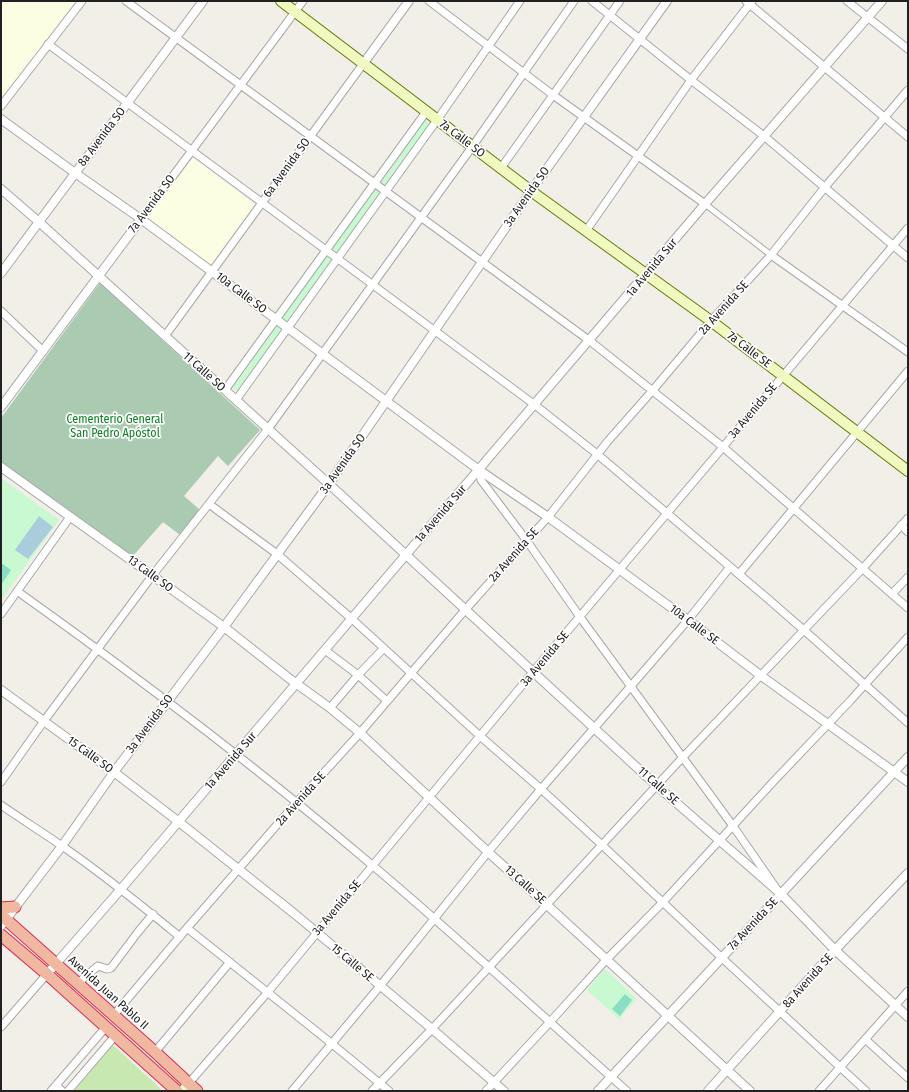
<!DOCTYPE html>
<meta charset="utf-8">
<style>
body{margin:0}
#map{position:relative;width:909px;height:1092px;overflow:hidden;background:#f1efe8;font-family:"Fira Sans Condensed",sans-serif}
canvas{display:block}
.frame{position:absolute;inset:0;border:2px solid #212121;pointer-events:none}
</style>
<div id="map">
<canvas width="909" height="1092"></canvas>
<div class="frame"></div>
</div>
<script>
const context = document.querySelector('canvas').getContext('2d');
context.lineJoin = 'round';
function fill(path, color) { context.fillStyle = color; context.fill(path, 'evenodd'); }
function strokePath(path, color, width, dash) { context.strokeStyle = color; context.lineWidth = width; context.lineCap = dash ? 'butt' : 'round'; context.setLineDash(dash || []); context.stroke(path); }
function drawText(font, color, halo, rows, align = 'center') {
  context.font = font + ' "Fira Sans Condensed",sans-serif'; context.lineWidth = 3.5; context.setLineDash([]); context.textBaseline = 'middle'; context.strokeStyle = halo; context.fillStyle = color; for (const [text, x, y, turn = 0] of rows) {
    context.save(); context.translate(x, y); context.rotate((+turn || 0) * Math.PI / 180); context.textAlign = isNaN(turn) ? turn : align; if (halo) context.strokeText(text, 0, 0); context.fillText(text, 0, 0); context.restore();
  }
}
fill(new Path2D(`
 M1,1H80L1,98Z
 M193,158L256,205L211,266L146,218Z`), '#fcfee4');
fill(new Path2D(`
 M113,1045L161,1089L160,1091H74Z`), '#c7e9b0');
fill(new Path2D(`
 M100,283L260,430L228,466L218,456L184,496L200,510L180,535L163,522L132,557L1,463V418Z`), '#aacab2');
fill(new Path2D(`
 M425,120L432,125L240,393L233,388L351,222L389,172Z
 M1,478L59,520L1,600Z
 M605,969L637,999L619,1019L587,990Z`), '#c8f9d0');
fill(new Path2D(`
 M1,563L11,570L1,585Z
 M625,994L632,1000L620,1016L612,1009Z`), '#89dec5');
fill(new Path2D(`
 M39,516L53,527L28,559L15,550Z`), '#aacddd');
const pedestrian = new Path2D(`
 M705,204L771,255`);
const minor = new Path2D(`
 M126,1L590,341L723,447L908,608
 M429,1L553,95L705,204
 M592,1L691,80L764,136L908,258
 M746,1L908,137
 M847,1L908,49
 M48,44L535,405L597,454L767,598L814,639L908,723
 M1,106L82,1
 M501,168L620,1
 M141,219L303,1
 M586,231L691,80L752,1
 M771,255L908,352
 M1,311L43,351
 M165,336L363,64
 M225,390L426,112
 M236,400L437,120L520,1
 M479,470L481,480L527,541L580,617L733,826L776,888
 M209,504L277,554L352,619L480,736L541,789L602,845L722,958L866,1091
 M901,525L908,532
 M739,574L908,371
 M17,591C139,678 258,768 372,865C459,938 542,1016 627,1091
 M892,594L908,577
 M1,614L70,517
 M325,650L358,675L387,701
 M330,708L358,675L384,648
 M1,782L44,721L152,576L268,429L472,147L574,1
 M1,805C21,819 42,832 62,846C103,874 141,905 180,937
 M187,928L331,1043L389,1091
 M78,983L98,966L107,969L111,968L138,932L153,914
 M114,1015L187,928L297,802L360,733L465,610L548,517L608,441L653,390L711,321L771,255L825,187L908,90
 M1,1027L47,974
 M865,1039L908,1078
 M155,1052L230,962
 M189,1083L267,993L533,672L908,228
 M56,1085L62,1091
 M51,1091L106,1027
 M68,1091L115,1036
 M292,1091L380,986L488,852L541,789L631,686L688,620L730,567
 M372,1091L432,1029L683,757L863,568L908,518
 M486,1091L550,1022L606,960L663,902L773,782L850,701L908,637
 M819,1091L908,991`);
const tertiary = new Path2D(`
 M363,64L409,1
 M1,119L75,173L141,219L479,470L548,517L688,620L760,675L908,782
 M1,189L39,222L329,484L657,786L781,894L835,950L908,1017
 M1,273L203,1
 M1,407L141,219
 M1,467L224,627L290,679L330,708L360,733L488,852L547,905L750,1091
 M1,690L114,772L179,822L296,915L432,1029L504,1091
 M1,926L62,846L114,772L224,627L329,484L531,191L667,1
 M47,974L121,889L705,204L882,1
 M598,1091L781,894L908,757
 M708,1091L835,950L908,873`);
const secondary = new Path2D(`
 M281,1L531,191L711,321L908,471
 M183,1091L189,1083`);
const trunk = new Path2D(`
 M1,908L15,907
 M1,915L155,1052L197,1091
 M1,935L47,974L177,1091`);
strokePath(pedestrian, '#a8a8a8', 7);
strokePath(minor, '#a8a8a8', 9);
strokePath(tertiary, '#a8a8a8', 10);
strokePath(secondary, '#617908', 12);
strokePath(trunk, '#d82d57', 13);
strokePath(pedestrian, '#fff', 5);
strokePath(minor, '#fff', 7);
strokePath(tertiary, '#fff', 8);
strokePath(secondary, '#f0f9bf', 10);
strokePath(trunk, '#f0b8a0', 11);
drawText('12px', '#212121', '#fff', [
 ["8a Avenida SO",102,137,-53],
 ["7a Calle SO",462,139,37],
 ["6a Avenida SO",287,168,-54],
 ["3a Avenida SO",527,197,-55],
 ["7a Avenida SO",152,204,-53],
 ["1a Avenida Sur",652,268,-50],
 ["10a Calle SO",241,293,37],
 ["2a Avenida SE",724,308,-48],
 ["7a Calle SE",749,350,37],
 ["11 Calle SO",204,372,42],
 ["3a Avenida SE",753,411,-50],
 ["3a Avenida SO",343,464,-55],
 ["1a Avenida Sur",441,514,-49],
 ["2a Avenida SE",514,555,-48],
 ["13 Calle SO",150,574,36],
 ["10a Calle SE",694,625,37],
 ["3a Avenida SE",545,659,-50],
 ["3a Avenida SO",150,724,-53],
 ["15 Calle SO",90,755,36],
 ["1a Avenida Sur",231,761,-49],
 ["11 Calle SE",658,786,42],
 ["2a Avenida SE",301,799,-48],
 ["13 Calle SE",525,885,42],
 ["3a Avenida SE",337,908,-50],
 ["7a Avenida SE",753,924,-47],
 ["15 Calle SE",352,963,40],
 ["8a Avenida SE",808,981,-48],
 ["Avenida Juan Pablo II",108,993,42]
]);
drawText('12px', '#0f8023', '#fff', [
 ["Cementerio General",115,420],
 ["San Pedro Apóstol",115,434]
]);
</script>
